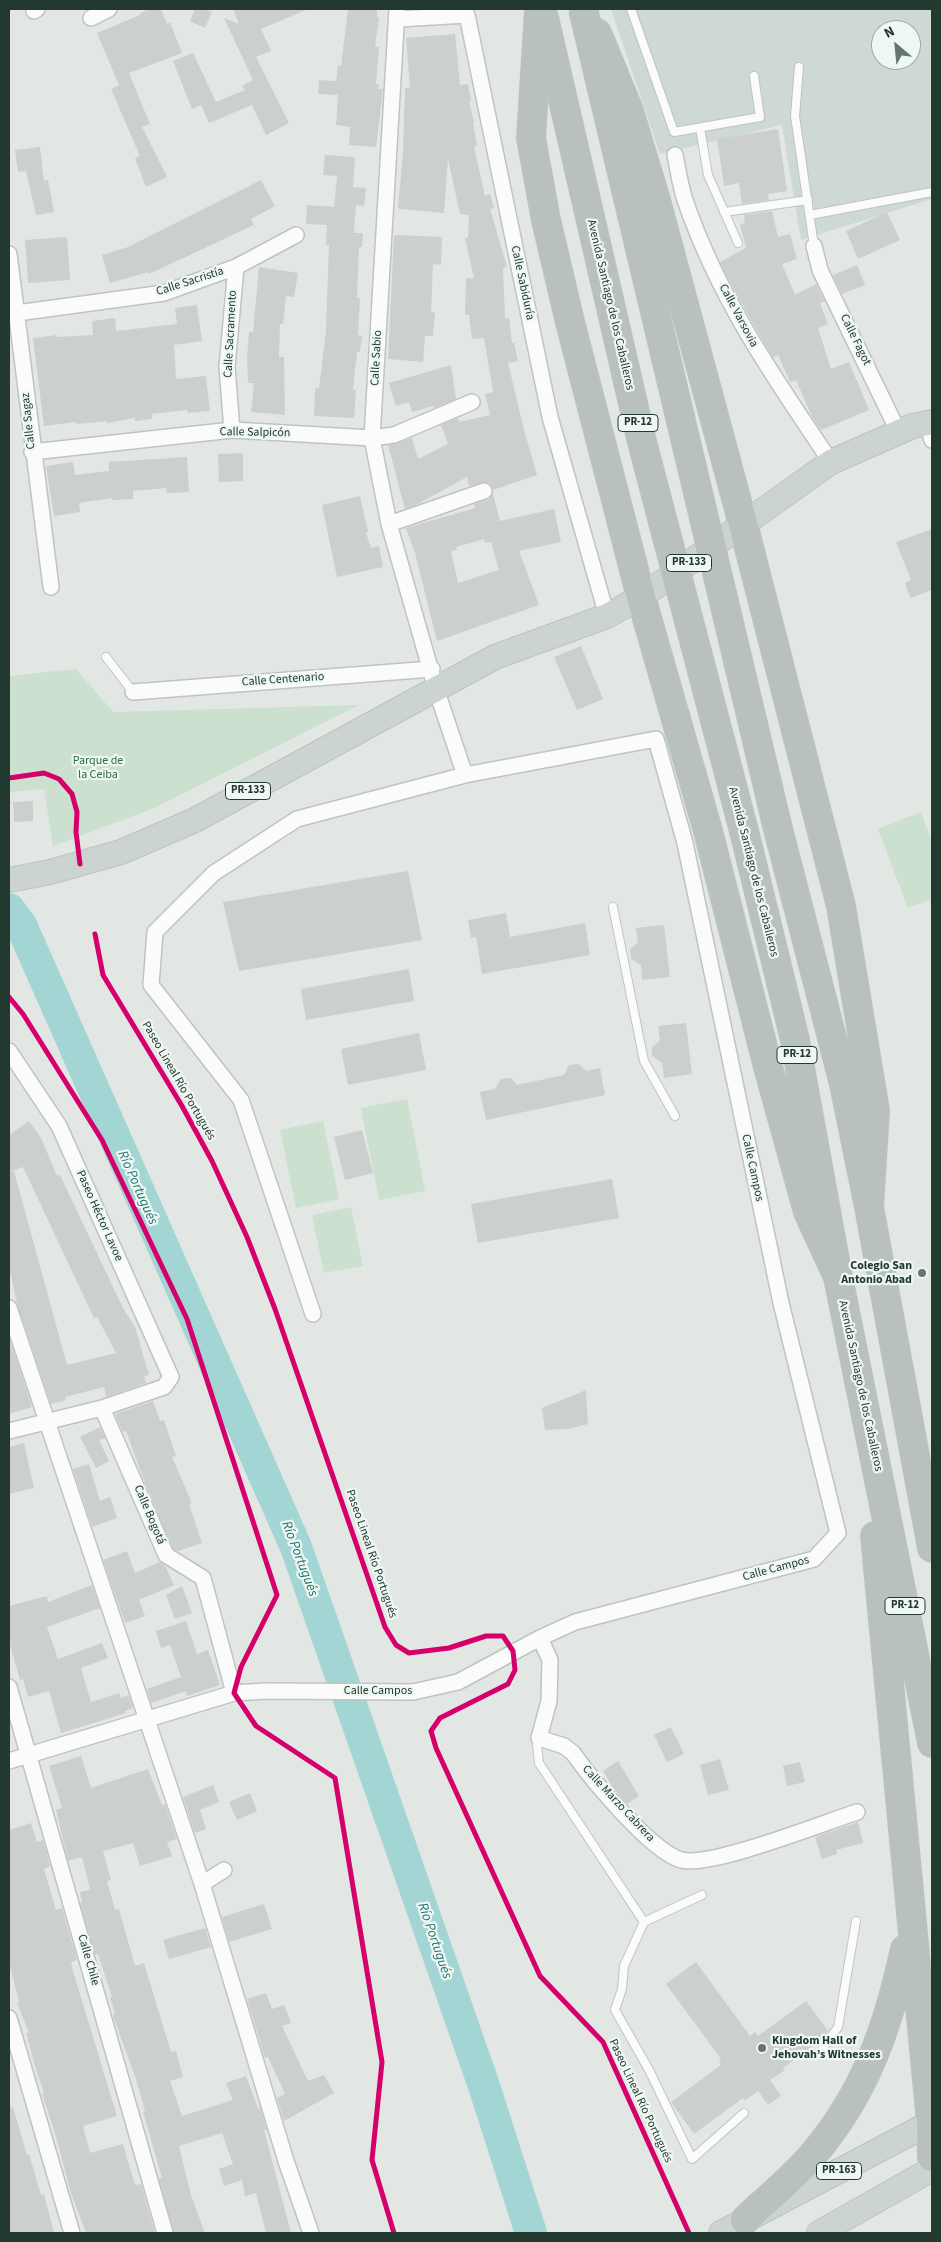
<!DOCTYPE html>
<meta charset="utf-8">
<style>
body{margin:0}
#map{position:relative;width:941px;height:2242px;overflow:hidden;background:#e2e7e4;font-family:"Source Sans 3",sans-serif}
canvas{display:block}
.frame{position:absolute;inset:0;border:10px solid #21392f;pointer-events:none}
.north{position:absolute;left:871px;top:20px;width:50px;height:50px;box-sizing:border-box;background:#eff7f2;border:1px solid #9daba4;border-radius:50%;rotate:332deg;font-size:14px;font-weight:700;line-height:20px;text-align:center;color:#21392f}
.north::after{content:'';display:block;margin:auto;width:18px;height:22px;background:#65766e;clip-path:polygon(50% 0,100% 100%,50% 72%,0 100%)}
</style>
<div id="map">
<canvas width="941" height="2242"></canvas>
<div class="frame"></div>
<div class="north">N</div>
</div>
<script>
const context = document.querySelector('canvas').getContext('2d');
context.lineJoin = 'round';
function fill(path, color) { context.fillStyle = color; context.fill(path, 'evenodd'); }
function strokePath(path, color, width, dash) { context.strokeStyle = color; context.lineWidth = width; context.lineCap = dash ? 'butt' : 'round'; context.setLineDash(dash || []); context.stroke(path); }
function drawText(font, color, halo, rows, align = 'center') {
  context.font = font + ' "Source Sans 3",sans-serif'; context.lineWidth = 4.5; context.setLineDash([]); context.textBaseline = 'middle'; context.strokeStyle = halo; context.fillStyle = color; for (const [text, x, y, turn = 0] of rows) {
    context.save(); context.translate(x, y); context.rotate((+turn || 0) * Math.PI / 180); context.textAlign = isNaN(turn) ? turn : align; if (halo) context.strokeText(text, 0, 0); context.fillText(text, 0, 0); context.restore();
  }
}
fill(new Path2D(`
 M611,9H932V199L801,240L782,125L660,154ZM881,30H911V60H881Z`), '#cfd9d3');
fill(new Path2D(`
 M76,669L113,712L359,705L152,809L53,846L44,789L9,792V676Z
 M921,812L932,842V899L908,908L878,829Z
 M407,1099L425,1191L379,1200L361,1108Z
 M323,1121L339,1199L296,1208L280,1130Z
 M351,1207L363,1266L324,1273L312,1215Z`), '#cbe0ce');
strokePath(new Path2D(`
 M9,909L21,925L296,1547L484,2086L531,2233`), '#a3d5d5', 32);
fill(new Path2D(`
 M150,9H161L167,24L170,22L182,53L129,73L150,124L142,127L167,177L146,187L135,158L140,156L111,89L119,85L97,33L140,15V13Z
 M195,9H203L212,12L205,28L190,21Z
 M233,9H308L261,29L271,51L256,57L289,123L266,135L252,105L209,123L201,105L192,109L173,61L193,53L216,102L245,90L242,86L253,80L224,18L239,24Z
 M348,9H377V17L379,18L375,47H379L376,84H379L378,89H383L376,147L349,145L350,127L336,125L338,95L318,94L319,80L336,81L338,65L341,66Z
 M455,34L460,85L468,84L471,101H469L474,122L473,123L477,146L474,147L485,196L490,194L494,208L490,209L507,267L503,268L505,319L509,318L512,343H514L518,361L508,363L524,430L537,475L493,490L490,484L485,482L469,486L467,477L418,504L405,509L388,445L412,438L418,459L448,444L441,425L458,418L459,422L490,415L485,394L493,392L484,338L472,339L469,315H465L466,278H474L465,238H468L469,215L460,214L448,159L444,213L399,209L398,207L403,154L405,88H410L406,38Z
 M778,129L787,191L768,194L769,200L742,204L739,183L724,186L717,139Z
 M40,147L44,181L48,180L54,212L36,215L26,171L18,172L15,150Z
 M325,155L355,157L353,187L366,188L364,206L356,205L354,233H363L362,247H359L357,298H360L358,335L362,336L360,352H357L353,390H356L354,418L314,416L315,388L319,389L326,330L329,245H326L327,225L306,224L307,205L334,207L337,176L323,175Z
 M261,180L275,206L251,219L254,225L149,274L148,272L110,283L102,255L128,247Z
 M772,211L778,237L790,234L797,259L782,264L795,295L816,284L825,301L820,303L828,324L818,328L831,369L849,362L869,410L821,430L812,417L796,380L790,382L778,355L773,358L739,299L720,262L746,248L740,224L745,223L744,215Z
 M887,212L900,240L858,259L846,231Z
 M398,235L442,237L441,265L433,264L431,312L435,313L433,336H425L423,362L388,359L394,236Z
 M67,237L70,280L28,283L25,240Z
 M857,265L865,285L842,294L833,275Z
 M259,267L298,273L294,297L286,296L283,324H280L279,357H284L285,415L251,412L254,383H248L247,358L249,332H253Z
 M197,305L202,341L174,345L176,379L206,376L210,411L188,413L187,410L152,414V419L135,421V418L107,423V421L77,424L76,422L44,426L33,338L57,335V337L93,335L92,321L115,318L116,331L177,324L175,308Z
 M451,365L456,399L434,408L433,406L412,412L409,402L396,406L389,383Z
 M243,453V481L219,482L218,454Z
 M187,457L189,492L167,493L166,488L133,491V499L112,500V498L79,503L80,512L54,516L46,466L73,462L75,475L109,471V462Z
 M493,494L500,521L554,509L561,542L519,551L539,605L437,641L415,553L406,528L475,508L474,504L488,500ZM484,539L485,543L491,542L499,570L458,583L451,551L457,550L456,547Z
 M360,496L368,532L366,533L371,548L379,546L383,567L337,577L322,505Z
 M932,529V590L910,598L905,583L911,580L896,542Z
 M581,646L603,699L577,710L554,657Z
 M33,801V821L14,822L13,802Z
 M408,871L422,940L239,971L223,902Z
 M506,913L510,937L585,923L590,955L482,974L476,937L471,938L468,920Z
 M664,925L670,977L642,980L641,965L631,959L630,949L638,943L636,928Z
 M409,969L414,1001L306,1020L301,989Z
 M686,1023L692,1074L664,1078L662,1063L652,1056V1047L660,1041L658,1026Z
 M419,1033L426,1070L348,1085L341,1049Z
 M579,1064L586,1071L600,1068L605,1095L486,1120L480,1092L495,1089L501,1079L511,1078L517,1085L564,1075L569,1065Z
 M29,1121L41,1138L57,1176L60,1175L123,1308L135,1327L149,1375L144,1376L146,1383L106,1397L104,1387L65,1397L66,1400L51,1404L17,1304L11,1275L9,1276V1172L14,1171L67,1365L116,1353L97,1317L94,1318L23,1167L9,1172V1135Z
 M362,1130L373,1173L345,1180L334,1137Z
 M612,1179L619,1218L478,1243L471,1204Z
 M9,1337L32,1407L9,1414Z
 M586,1390L588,1424L567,1429L545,1430L542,1408Z
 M153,1401L160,1421L164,1420L176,1456L172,1457L192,1503L189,1504L202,1543L178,1551L173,1549L143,1478L126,1431L123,1432L115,1414Z
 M100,1427L105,1438L99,1440L109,1461L96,1468L80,1437Z
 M24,1443L34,1488L9,1494V1447Z
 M89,1464L100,1501L110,1497L117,1518L92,1527L73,1469Z
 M127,1551L135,1573L160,1562L165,1566L174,1585L139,1600L145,1616L125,1623L103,1560Z
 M92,1585L100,1608L47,1627L58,1659L102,1643L108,1658L81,1668L91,1702L119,1693L121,1698L129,1695L133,1708L125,1711L126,1713L61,1733L49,1691L28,1697L23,1679L20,1680L9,1641V1606L47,1596L48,1602Z
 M182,1586L192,1613L175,1619L166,1595Z
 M186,1621L197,1654L208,1650L220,1685L187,1696L186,1691L151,1703L147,1689L181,1677L170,1645L161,1648L156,1631Z
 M671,1727L684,1754L667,1762L654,1735Z
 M81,1756L91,1788L148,1769L162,1805L165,1804L177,1839L167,1842L172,1856L140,1866L133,1843L103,1851L111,1880L107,1881L115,1910L119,1909L135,1966L144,1963L171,2052L176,2051L183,2077L170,2081L182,2116L233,2100L226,2083L246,2076L258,2109L260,2107L267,2130H264L291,2233H266L256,2193L245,2196L242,2180L224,2186L219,2169L233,2164L222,2133L179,2146L191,2195L205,2233H174L159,2179L162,2178L143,2112L145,2111L135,2076L113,2016L115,2014L110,1997H112L98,1954L95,1955L80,1903L82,1902L80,1892L90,1890L82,1857L68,1861L56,1810L62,1808L49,1766Z
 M720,1759L729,1790L708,1795L700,1765Z
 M618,1761L639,1796L627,1804L613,1788L603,1771Z
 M800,1762L805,1782L787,1786L783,1766Z
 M213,1785L219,1802L200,1810L206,1829L195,1833L183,1797Z
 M250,1793L257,1811L237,1820L229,1802Z
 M858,1822L863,1843L836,1850L837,1854L822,1859L815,1837Z
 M31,1823L37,1842L43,1840L50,1866L44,1869L56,1910L62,1908L77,1960L71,1962L73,1971L117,2116L83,2126L90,2153L123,2144L135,2185L141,2184L155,2233H86L71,2193L55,2133L42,2094L44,2093L35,2066L26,2033H29L17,2002H19L9,1963V1830Z
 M264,1904L272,1929L229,1942L222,1917Z
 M205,1928L211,1947L169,1959L163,1940Z
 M696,1962L750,2036L755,2032L758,2036L806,2001L828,2031L823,2039L783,2068L785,2070L770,2080L781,2096L768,2105L758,2091L744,2101L743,2098L694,2134L671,2102L721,2065L719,2062L721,2059L666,1984Z
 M266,1993L272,2009L284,2005L291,2023L282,2026L308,2081L324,2075L334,2093L284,2121L277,2098L285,2094L268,2057L265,2058L247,1999Z
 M13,2107L27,2155L29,2154L41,2195L44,2194L54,2233H9V2108Z`), '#cbd0cd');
const lane = new Path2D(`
 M631,9L674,132L760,117L754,76
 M799,67L795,116L814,246
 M700,128L708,175L738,243
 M724,212L808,200
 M810,215L932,192
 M106,657L133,692
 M613,907L644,1061L675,1116
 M539,1738L537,1745L539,1763L644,1922
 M702,1895L644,1922L624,1966L622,1989L615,2010L649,2070L692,2159L744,2113
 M823,2048L838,2027L856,1921`);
const street = new Path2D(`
 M397,9L372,438L389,524L436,689L465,775
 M34,11L37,9
 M91,18L109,9
 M398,19L467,15L550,417L607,616
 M675,155C678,169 680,185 685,200C718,297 774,378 831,462
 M814,246L820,270L899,433
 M9,254L51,587
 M17,313L164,293L236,267L296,235
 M927,423L932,440
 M232,430L227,367L236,267
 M32,452L232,430L372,438L394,435L472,402
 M389,524L484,491
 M133,692L432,669
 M9,1051L59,1126L171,1377L164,1387L102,1408L9,1431
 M9,1308L202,1884L286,2161L311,2233
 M102,1408L166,1555L203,1578L234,1693
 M540,1638L550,1660L549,1701L539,1738L564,1746L573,1753C592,1780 651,1851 681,1860C710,1868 823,1823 857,1812
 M9,1687L165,2233
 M9,1761L234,1693L266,1691L413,1692L458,1682L540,1638L575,1622L814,1559L838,1533L781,1303L685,843L656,739L465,775L297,819L214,873L155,932L151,985L241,1100L313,1314
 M202,1884L224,1870
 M9,2018L72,2233`);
const primary = new Path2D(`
 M9,880L50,872L121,852L195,820L495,657L607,616L641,597L831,462L913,426L932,422
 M721,2233L932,2122
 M819,2233L932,2169`);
const highway = new Path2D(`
 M539,11L531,138L546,220L570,322L641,597L708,831L767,1063L808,1212L838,1277
 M597,33L629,111L655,197L743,524L841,906L875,1111L869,1207
 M778,829L844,1084L869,1207L932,1548
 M745,835L795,1040L838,1277L932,1743
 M875,1536L931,2122L932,2157
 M745,2220C767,2199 792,2179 812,2156C865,2094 888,2028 905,1949`);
strokePath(lane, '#bfc4c1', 10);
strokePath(street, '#bfc4c1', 18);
strokePath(primary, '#bcc3c0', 26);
strokePath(highway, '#bcc3c0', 30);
strokePath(lane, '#fbfbfb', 8);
strokePath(street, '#fbfbfb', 15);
strokePath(primary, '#ccd4d0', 24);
strokePath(highway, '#b9c1be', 28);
const highwayBridge = new Path2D(`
 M542,9L641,438L745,835
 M583,9L778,829`);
strokePath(highwayBridge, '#bcc3c0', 30, []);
strokePath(highwayBridge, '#b9c1be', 28);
strokePath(new Path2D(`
 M9,778L44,773L59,779L72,794L77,812L76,832L80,864
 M95,934L103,975L182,1106L212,1161L247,1237L275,1309L385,1627L396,1645L409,1653L449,1648L486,1636H503L513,1651L515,1670L508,1684L440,1718L431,1731L436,1748L540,1976L603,2042L689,2233
 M9,997L23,1014L102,1140L187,1319L277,1595L241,1667L234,1693L256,1726L335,1778L382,2062L372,2160L394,2233`), '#d6006c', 5);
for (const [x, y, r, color] of [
 [922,1273,5,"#65766e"],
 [762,2048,5,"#65766e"]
]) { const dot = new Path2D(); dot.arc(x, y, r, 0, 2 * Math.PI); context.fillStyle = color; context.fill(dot); strokePath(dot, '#eff7f2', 2); }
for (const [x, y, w] of [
 [638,423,40],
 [689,563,45],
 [248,791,45],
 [797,1055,40],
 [905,1606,40],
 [839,2171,45]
]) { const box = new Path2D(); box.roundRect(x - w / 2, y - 8.5, w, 17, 4); context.fillStyle = '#eff7f2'; context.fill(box); strokePath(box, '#21392f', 1); }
drawText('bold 11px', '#21392f', null, [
 ["PR-12",638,423],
 ["PR-133",689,563],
 ["PR-133",248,791],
 ["PR-12",797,1055],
 ["PR-12",905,1606],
 ["PR-163",839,2171]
]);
drawText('12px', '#21392f', '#eff7f2', [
 ["Calle Sacristía",190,282,-18],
 ["Calle Sabiduría",522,283,78],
 ["Avenida Santiago de los Caballeros",610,305,77],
 ["Calle Varsovia",738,316,62],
 ["Calle Sacramento",231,334,-87],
 ["Calle Fagot",855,340,64],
 ["Calle Sabio",377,358,-87],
 ["Calle Sagaz",29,421,-96],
 ["Calle Salpicón",255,433,1],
 ["Calle Centenario",283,680,-4],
 ["Avenida Santiago de los Caballeros",753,872,76],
 ["Paseo Lineal Río Portugués",178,1081,60],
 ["Calle Campos",752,1168,78],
 ["Paseo Héctor Lavoe",99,1216,66],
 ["Avenida Santiago de los Caballeros",860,1386,78],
 ["Calle Bogotá",149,1515,67],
 ["Paseo Lineal Río Portugués",371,1554,71],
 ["Calle Campos",776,1569,-15],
 ["Calle Campos",378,1691],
 ["Calle Marzo Cabrera",618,1804,47],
 ["Calle Chile",88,1960,74],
 ["Paseo Lineal Río Portugués",640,2101,65]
]);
drawText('12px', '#2c6e3c', '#eff7f2', [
 ["Parque de",98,761],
 ["la Ceiba",98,775]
]);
drawText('bold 12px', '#21392f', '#eff7f2', [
 ["Colegio San",912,1266],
 ["Antonio Abad",912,1280],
 ["Kingdom Hall of",772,2041,"left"],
 ["Jehovah’s Witnesses",772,2055,"left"]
], 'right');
drawText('italic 14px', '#1d7172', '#eff7f2', [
 ["Río Portugués",137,1188,66],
 ["Río Portugués",299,1559,69],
 ["Río Portugués",434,1941,71]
]);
</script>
